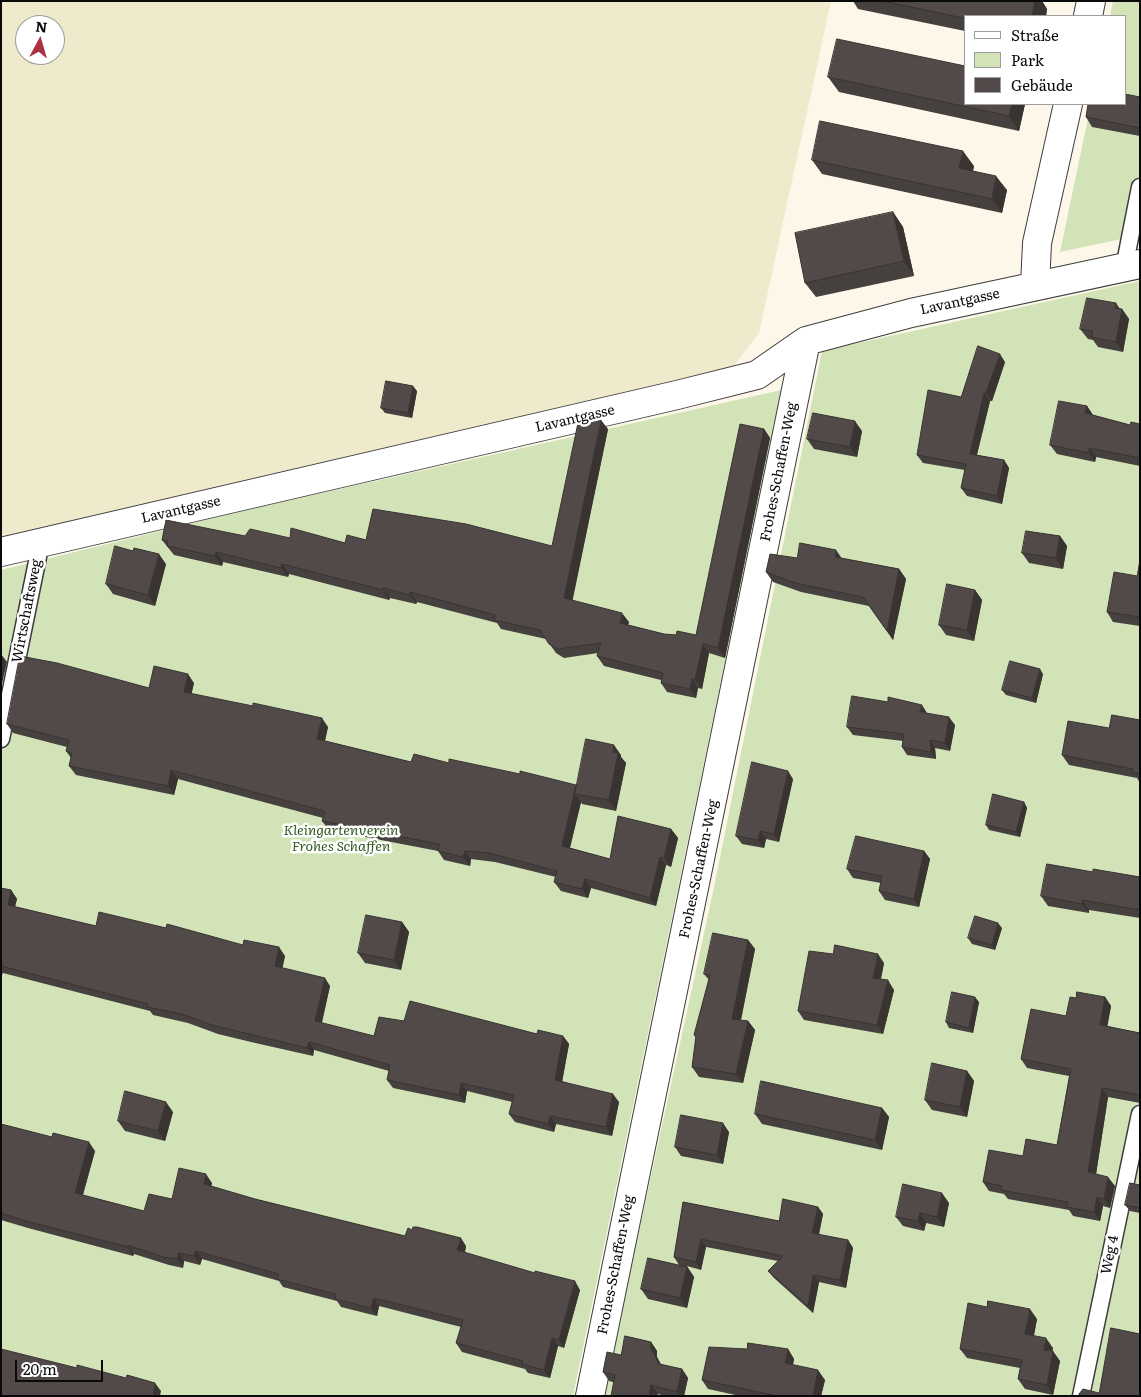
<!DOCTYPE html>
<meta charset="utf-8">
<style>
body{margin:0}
#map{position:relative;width:1141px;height:1397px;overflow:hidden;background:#fdf7e9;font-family:Literata,serif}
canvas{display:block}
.frame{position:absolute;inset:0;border:2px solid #0a0a0a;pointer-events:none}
.legend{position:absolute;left:964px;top:15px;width:162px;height:90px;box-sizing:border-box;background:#fff;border:1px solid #9d9d9d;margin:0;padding:6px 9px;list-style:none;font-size:15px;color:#0a0a0a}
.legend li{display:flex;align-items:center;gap:10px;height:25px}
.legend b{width:25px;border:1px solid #9d9d9d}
.north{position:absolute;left:15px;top:15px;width:50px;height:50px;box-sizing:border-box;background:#fff;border:1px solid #9d9d9d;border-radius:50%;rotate:6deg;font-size:14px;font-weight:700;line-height:20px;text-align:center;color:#0a0a0a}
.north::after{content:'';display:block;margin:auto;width:18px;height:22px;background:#ab3041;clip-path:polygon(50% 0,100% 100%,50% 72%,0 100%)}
.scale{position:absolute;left:15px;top:1360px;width:88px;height:22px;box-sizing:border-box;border:2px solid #0a0a0a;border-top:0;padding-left:6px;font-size:15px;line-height:18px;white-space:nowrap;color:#0a0a0a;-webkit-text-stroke:4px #fff;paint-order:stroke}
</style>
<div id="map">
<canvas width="1141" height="1397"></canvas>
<div class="frame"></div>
<ul class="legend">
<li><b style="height:6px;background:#fff"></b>Straße</li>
<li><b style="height:14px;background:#d2e3b7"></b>Park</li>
<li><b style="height:14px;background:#514a48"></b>Gebäude</li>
</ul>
<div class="north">N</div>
<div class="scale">20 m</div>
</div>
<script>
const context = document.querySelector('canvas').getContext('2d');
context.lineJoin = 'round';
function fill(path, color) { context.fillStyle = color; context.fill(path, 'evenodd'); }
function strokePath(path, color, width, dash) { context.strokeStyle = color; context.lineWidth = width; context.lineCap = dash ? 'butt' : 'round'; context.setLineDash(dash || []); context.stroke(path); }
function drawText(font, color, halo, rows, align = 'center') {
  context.font = font + ' Literata,serif'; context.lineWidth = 5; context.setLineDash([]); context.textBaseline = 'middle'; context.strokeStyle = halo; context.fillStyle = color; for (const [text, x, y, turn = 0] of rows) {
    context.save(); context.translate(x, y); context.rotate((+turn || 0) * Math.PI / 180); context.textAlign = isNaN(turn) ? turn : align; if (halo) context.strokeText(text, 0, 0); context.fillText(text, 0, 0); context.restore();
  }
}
fill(new Path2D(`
 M1,1H831L759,333L730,371L1,537ZM25,25H55V55H25Z`), '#f0eacc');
fill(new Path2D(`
 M1113,1H1140V235L1060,252L1091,104H1125V16H1110Z
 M1140,281V1396H603L713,892L822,351Z
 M781,390L573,1396H1V570L242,511Z`), '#d2e3b7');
const service = new Path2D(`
 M1124,268L1140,187
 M1,739L41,542
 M1081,1396L1140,1114`);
const minor = new Path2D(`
 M1088,16L1091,1
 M1035,286L1037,243L1068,104
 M1,552L677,395L757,375L806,341L911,313L1140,264
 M590,1396L806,341`);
strokePath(service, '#3d3d3d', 19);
strokePath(minor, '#3d3d3d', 30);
strokePath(service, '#fff', 16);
strokePath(minor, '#fff', 28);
fill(new Path2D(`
 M853,1H1042L1047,9L1046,16H965V31L858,9Z
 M828,77L1025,104L1019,131L839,92Z
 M1140,97V136L1092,127L1086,117Z
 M812,160L974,166L973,171L1007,190L1002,213L822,174Z
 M893,212L903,227L914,276L816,297L805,283Z
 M1120,309H1122L1129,319L1123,352L1098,347L1093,340L1088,339L1080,329Z
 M1005,362L992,401H990L977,455L1004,460L1009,468L1002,504L967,496L961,488L965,470L923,463L917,455L961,397Z
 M417,391L412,418L385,413L381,408Z
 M1087,406L1093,415L1130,425L1140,424V466L1096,457L1095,462L1057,454L1050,445Z
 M608,429L572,600L629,622L628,625L664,634L676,635H696L764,429L770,438L725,658L709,653L702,689L698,688L696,698L667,692L661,683V680L604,666L597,656L598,653L564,658L556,653L546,639L501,629L497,623L417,602L416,604L390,598L389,600L289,574L288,577L223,562L222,566L174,555L162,540L245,536L290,538L345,543L366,540L552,546Z
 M862,431L857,457L814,449L807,439Z
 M1060,536L1067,546L1063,569L1029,563L1022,553Z
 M797,558H842L899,569L906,579L893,640L869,606L801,592L773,582L766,572Z
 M1140,560V626L1113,622L1107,612L1137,576Z
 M166,564L155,606L113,594L106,584Z
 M975,590L982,600L974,641L946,635L939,625Z
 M1043,674L1036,703L1006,695L1002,690Z
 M194,683L191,694L328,727L325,741L411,762L449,763L576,786L621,755V757L626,763L616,811L582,804L581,802L570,848L610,859L671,829L678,838L671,867L666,865L656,906L591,888L588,898L561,891L554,882L556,877L495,862L471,859L470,866L444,860L438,851L329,830L322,821L323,818L178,779L174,795L76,775L69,766L71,758L66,751L67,747L13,733L7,724L149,688Z
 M927,713L955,725L950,751L935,748L936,759L907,755L902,747L903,741L853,735L847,727Z
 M1140,720V783L1137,778L1069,765L1062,755L1109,728Z
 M793,779L779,842L766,839L764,848L742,844L736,836Z
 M1024,802L1027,808L1020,837L989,830L986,825Z
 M924,851L930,859L919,907L885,900L879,891L881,883L853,878L847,869Z
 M1093,872L1140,877V918L1089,910V913L1048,906L1041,896Z
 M1,888L11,890L17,899L15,907L96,926L243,945L285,956L282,968L330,986L322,1023L374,1036L404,1021L563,1036L569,1044L562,1081L619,1102L612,1136L556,1124L554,1132L515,1122L509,1114L512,1102L467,1091L465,1103L393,1088L387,1080L389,1071L314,1050L313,1056L251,1042L218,1034L188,1023L153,1015L150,1011L3,973L2,975H1Z
 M402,922L409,932L401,970L365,963L358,953Z
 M1002,928L995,950L972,944L968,938Z
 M748,940L755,949L741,1020L748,1021L755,1030L743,1083L699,1077L692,1067L696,1038L694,1035L709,980L704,974Z
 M884,963L881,979L894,990L883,1034L804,1020L798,1011Z
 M1105,997L1111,1006L1107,1026L1140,1033V1103L1108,1097L1096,1174L1115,1186L1110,1208L1103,1206L1100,1221L1073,1216L1069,1210L1008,1199L1004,1194L989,1191L983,1182L1023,1156L1057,1145L1069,1076L1027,1068L1021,1059L1066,1016L1076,998Z
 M979,1002L973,1033L949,1028L946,1022Z
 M967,1071L974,1081L967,1117L932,1110L925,1100Z
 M882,1108L889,1117L882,1150L762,1124L755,1114Z
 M173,1112L165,1141L125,1131L118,1121Z
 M1,1124L95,1151L83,1195L144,1211L172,1199L212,1183L211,1186L255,1199L405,1236L466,1246L465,1253L580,1290L564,1348L558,1346L550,1378L528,1373L525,1369L462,1352L456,1343L461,1327L379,1306L377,1316L341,1307L337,1301L283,1287L279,1281L202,1259L200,1265L184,1261L183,1268L169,1265L134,1254L133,1256L28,1228L1,1220Z
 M729,1132L723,1164L681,1156L675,1147Z
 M1140,1185V1213L1130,1211L1125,1205Z
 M683,1202L779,1221L818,1207L823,1214L819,1235L848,1240L853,1248L846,1288L819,1282L813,1313L774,1278L768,1271L778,1261L706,1247L701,1270L687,1266L694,1277L687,1308L648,1299L641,1289L679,1265L674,1257Z
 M949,1203L944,1227L926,1223L924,1231L903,1226L896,1217Z
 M1037,1319L1034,1336L1053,1348L1052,1351L1060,1361L1053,1395L1025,1389L1018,1379L1020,1368L967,1358L960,1349Z
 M651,1342L657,1351V1357L661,1364L682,1369L688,1378L684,1396H665L609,1381L603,1372L621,1355Z
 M747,1349H788L794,1359L793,1365L825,1380L821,1396H740L708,1389L702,1380Z`), '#46403e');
fill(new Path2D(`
 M1035,1H1042L1047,9L1046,16H1032Z
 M1012,104H1025L1019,131L1009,116Z
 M963,151L974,166L970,183L959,168Z
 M996,176L1007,190L1002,213L992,199Z
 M893,212L903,227L914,276L904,261Z
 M1116,303L1122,312V309L1129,319L1123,352L1116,342L1115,308Z
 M1000,354L1005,362L992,401L986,393Z
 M413,386L417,391L412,418L408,413Z
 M984,393L990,401L975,462L970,454Z
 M1087,406L1093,415L1092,422L1085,413Z
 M601,420L608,429L571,608L564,598Z
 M855,421L862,431L857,457L850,447Z
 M764,429L770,438L725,658L718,648Z
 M1089,448L1096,457L1095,462L1089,453Z
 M1004,460L1009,468L1002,504L997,496Z
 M1060,536L1067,546L1063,569L1056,558Z
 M836,550L843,560L835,557Z
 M216,552L223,562L222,566L215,556Z
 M159,554L166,564L155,606L148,595Z
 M282,564L289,574L288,577L281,568Z
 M899,569L906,579L893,640L887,631Z
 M383,588L390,598L389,600L383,590Z
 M975,590L982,600L974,641L967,630Z
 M410,592L417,602L416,604L410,595Z
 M622,613L629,622L626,632L620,623Z
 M703,644L709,653L702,689L695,680Z
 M1,654L7,662L1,688Z
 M1040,669L1043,674L1036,703L1032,698Z
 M188,674L194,683L190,701L184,692Z
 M692,679L698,688L696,698L690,689Z
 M922,705L927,713L920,712Z
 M949,717L955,725L950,751L945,743Z
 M322,718L328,727L323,748L317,739Z
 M930,740L935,748L936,759L931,752Z
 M614,745L621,755V757L626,763L616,811L609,800L613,752Z
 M171,770L178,779L174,795L168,786Z
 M788,771L793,779L779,842L774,834Z
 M576,785L575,794L581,802L568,855L562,846Z
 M1024,802L1027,808L1020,837L1016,832Z
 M671,829L678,838L671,867L664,858Z
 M760,831L766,839L764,848L758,840Z
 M465,851L471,859L470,866L463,857Z
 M924,851L930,859L919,907L914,899Z
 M660,857L666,865L656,906L650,898Z
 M585,879L591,888L588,898L582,889Z
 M11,890L17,899L13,913L8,905Z
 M1082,900L1089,910V913L1082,904Z
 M402,922L409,932L401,970L394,960Z
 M998,923L1002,928L995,950L992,945Z
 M748,940L755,949L739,1029L732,1019Z
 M279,947L285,956L281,975L275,966Z
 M878,954L884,963L879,987L873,978Z
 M325,978L330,986L320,1029L315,1021Z
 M888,980L894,990L883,1034L877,1025Z
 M975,997L979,1002L973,1033L969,1028Z
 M1105,997L1111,1006L1106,1034L1100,1025Z
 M748,1021L755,1030L743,1083L736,1074Z
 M563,1036L569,1044L561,1088L555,1080Z
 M309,1042L314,1050L313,1056L307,1048Z
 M967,1071L974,1081L967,1117L960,1107Z
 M461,1083L467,1091L465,1103L459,1095Z
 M1102,1088L1108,1097L1095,1181L1088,1172Z
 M613,1094L619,1102L612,1136L606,1127Z
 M166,1102L173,1112L165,1141L158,1131Z
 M882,1108L889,1117L882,1150L875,1140Z
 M550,1116L556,1124L554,1132L548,1124Z
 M723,1123L729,1132L723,1164L717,1155Z
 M89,1142L95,1151L81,1201L75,1193Z
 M206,1174L212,1183L210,1192L204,1184Z
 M1108,1177L1115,1186L1110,1208L1104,1199Z
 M942,1193L949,1203L944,1227L937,1217Z
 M1097,1197L1103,1206L1100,1221L1094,1212Z
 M818,1207L823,1214L817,1241L812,1233Z
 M920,1213L926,1223L924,1231L918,1221Z
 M461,1238L466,1246L463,1259L457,1250Z
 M701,1239L706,1247L701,1270L696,1262Z
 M848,1240L853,1248L846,1288L840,1280Z
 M128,1245L134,1254L133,1256L128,1247Z
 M196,1251L202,1259L200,1265L194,1256Z
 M179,1253L184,1261L183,1268L177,1259Z
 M687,1267L694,1277L687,1308L680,1298Z
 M813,1275L819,1282L813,1313L808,1306Z
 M575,1281L580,1290L564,1348L559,1340Z
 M374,1298L379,1306L377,1316L371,1308Z
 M1030,1309L1037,1319L1032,1344L1025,1334Z
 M552,1338L558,1346L550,1378L544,1370Z
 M1046,1338L1053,1348L1051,1360L1044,1350Z
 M651,1342L657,1351V1357L665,1373L659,1364L651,1348Z
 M788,1349L794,1359L791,1373L785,1363Z
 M1053,1351L1060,1361L1053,1395L1047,1385Z
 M682,1369L688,1378L684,1396H680L677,1392Z
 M818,1370L825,1380L821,1396H813Z
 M155,1383L161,1391L160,1396H153Z
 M651,1385L658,1394L657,1396H649Z`), '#393432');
const building = new Path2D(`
 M883,1H1035L1032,16H965V18Z
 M837,39L965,66V104H1012L1009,116L828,77Z
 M1125,94L1140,97V128L1086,117L1088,104H1125Z
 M820,121L963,151L959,168L996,176L992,199L812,160Z
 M893,212L904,261L805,283L795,233Z
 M1087,298L1116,303L1115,308L1122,309L1116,342L1091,337L1093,331L1080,329Z
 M978,346L1000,354L986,393H984L970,454L1004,460L997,496L961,488L966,464L917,455L928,390L961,397Z
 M386,381L413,386L408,413L381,408Z
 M1059,401L1087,406L1085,413L1130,425L1131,422L1140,424V458L1089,448V453L1050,445Z
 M813,413L855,421L850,447L807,439Z
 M596,419L601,420L564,598L622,613L620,623L664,634L676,635L677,631L696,635L740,424L764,429L718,648L703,644L695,680L692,679L690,689L661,683L663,673L597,656L601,643L558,649L549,644L540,630L494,620L495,615L410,592V595L383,588V590L282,564L281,568L216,552L215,556L167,546L168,541L162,540L166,520L245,536L250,529L290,538L291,528L345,543L347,535L366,540L373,509L466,524L552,546L578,423Z
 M1026,531L1060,536L1056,558L1022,553Z
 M800,543L836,550L835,557L899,569L887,631L863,597L795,583L766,572L770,554L797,558Z
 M115,546L133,551L134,548L159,554L148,595L106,584Z
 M1140,560V617L1107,612L1114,572L1137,576Z
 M947,584L975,590L967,630L939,625Z
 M20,656L57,663L149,688L154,666L188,674L184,692L253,706V703L322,718L317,739L411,762L414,754L449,763V759L520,774V771L576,785L562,846L610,859L618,816L671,829L664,858L660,857L650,898L585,879L582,889L554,882L557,871L489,853L465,851L463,857L438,851L439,844L322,821L325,812L321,810L171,770L168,786L69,766L72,753L66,751L69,740L7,724Z
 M1010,661L1040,669L1032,698L1002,690Z
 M852,696L888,702V697L922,705L920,712L949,717L945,743L930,740L931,752L902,747L904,734L847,727Z
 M1112,715L1140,720V774L1133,773V769L1062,755L1068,721L1109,728Z
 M586,739L614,745L613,752L618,753L609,800L575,794Z
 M752,762L788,771L774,834L760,831L758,840L736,836Z
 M993,794L1024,802L1016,832L986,825Z
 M856,836L924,851L914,899L879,891L882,876L847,869Z
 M1047,864L1093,872V869L1140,877V910L1082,900V904L1041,896Z
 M1,888L11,890L8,905L96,926L99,912L166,928L167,924L243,945L244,940L279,947L275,966L325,978L315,1021L374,1036L379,1017L404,1021L410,1001L537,1034L538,1030L563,1036L555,1080L613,1094L606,1127L550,1116L548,1124L509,1114L514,1095L461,1083L459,1095L387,1080L390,1065L309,1042L307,1048L212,1025L182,1014L147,1007L148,1004L1,966Z
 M366,915L402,922L394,960L358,953Z
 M975,916L998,923L992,945L968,938Z
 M713,933L748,940L732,1019L748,1021L736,1074L692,1067L696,1036L694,1035L710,975L704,974Z
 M835,945L878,954L873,978L888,980L877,1025L798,1011L809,951L833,954Z
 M952,992L975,997L969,1028L946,1022Z
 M1077,992L1105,997L1100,1025L1140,1033V1095L1102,1088L1088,1172L1108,1177L1104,1199L1097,1197L1094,1212L1067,1207L1068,1202L1001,1190L1002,1186L983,1182L989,1150L1023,1156L1026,1139L1057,1145L1071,1069L1021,1059L1031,1009L1066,1016L1070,997L1076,998Z
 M932,1063L967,1071L960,1107L925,1100Z
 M761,1081L882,1108L875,1140L755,1114Z
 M125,1091L166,1102L158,1131L118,1121Z
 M681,1115L723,1123L717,1155L675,1147Z
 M1,1124L52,1137L53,1133L89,1142L75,1193L144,1211L149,1194L172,1199L179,1168L206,1174L204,1184L255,1199L405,1236L408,1228L412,1230L413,1227H417L461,1238L457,1250L535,1273V1271L575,1281L559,1340L552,1338L544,1370L522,1364L523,1361L456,1343L463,1320L374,1298L371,1308L335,1299L336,1294L277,1279L279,1274L196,1251L194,1256L179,1253L177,1259L163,1257L128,1245V1247L22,1220L1,1213Z
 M1130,1183L1140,1185V1208L1125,1205Z
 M903,1184L942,1193L937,1217L920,1213L918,1221L896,1217Z
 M783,1199L818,1207L812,1233L848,1240L840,1280L813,1275L808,1306L768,1271L783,1256L701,1239L696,1262L674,1257L683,1202L779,1221Z
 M648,1258L687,1267L680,1298L641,1289Z
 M988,1301L1030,1309L1025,1334L1046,1338L1044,1350L1053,1351L1047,1385L1018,1379L1022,1360L960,1349L968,1303L987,1307Z
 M1111,1328L1140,1334V1396H1079V1394L1083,1389L1099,1393Z
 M625,1336L651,1342V1348L659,1364L682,1369L677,1392L651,1385L649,1396H611L615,1375L603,1372L607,1352L621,1355Z
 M748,1343L788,1349L785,1363L818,1370L813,1396H773V1395L702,1380L709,1347L747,1349Z
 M1,1349L77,1368V1365L126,1378L127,1375L155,1383L153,1396H1Z`);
fill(building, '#514a48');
strokePath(building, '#393432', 1);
drawText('14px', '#0a0a0a', '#fff', [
 ["Lavantgasse",960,302,-12],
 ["Lavantgasse",575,419,-13],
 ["Frohes-Schaffen-Weg",779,472,-79],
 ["Lavantgasse",181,510,-13],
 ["Wirtschaftsweg",27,611,-79],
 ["Frohes-Schaffen-Weg",699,869,-78],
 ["Weg 4",1110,1255,-78],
 ["Frohes-Schaffen-Weg",616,1265,-79]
]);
drawText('italic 14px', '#335a22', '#fff', [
 ["Kleingartenverein",341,831],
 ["Frohes Schaffen",341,847]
]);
</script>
